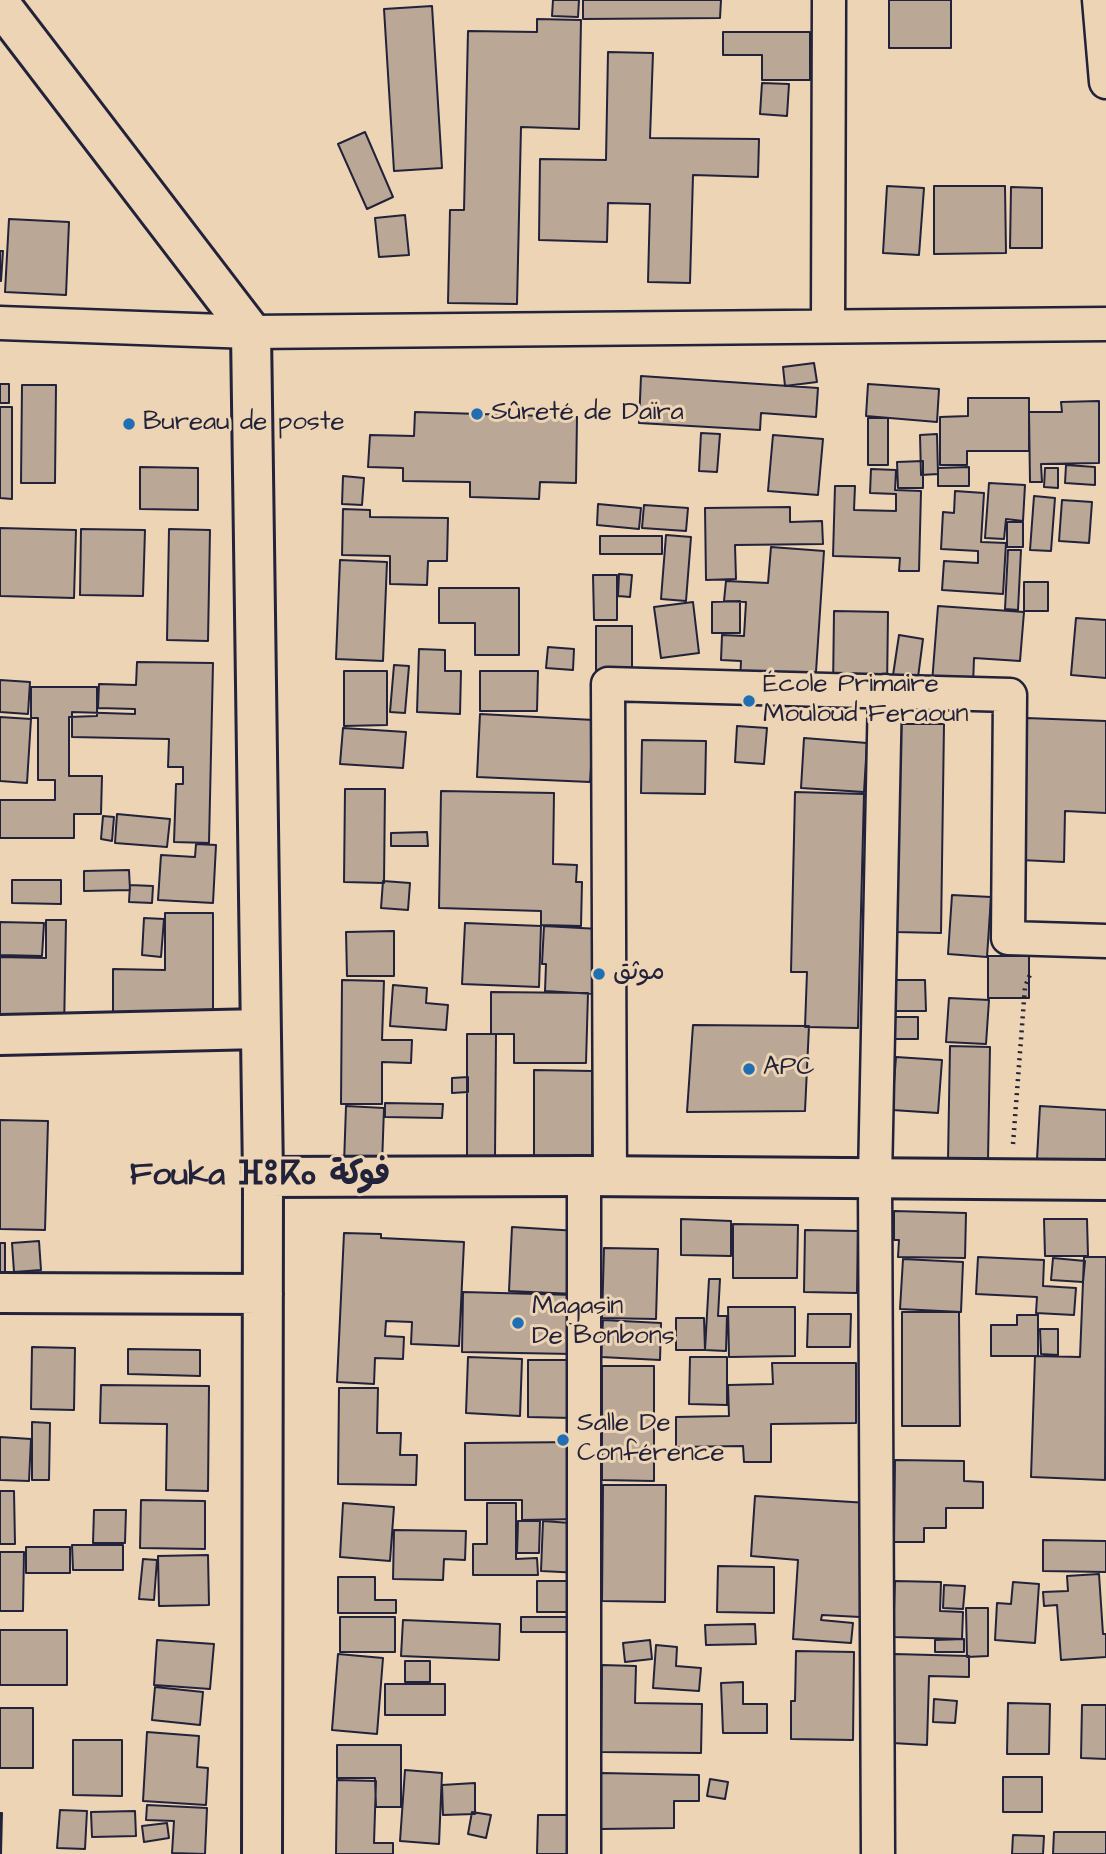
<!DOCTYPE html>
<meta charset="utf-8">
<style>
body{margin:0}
canvas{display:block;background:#ecd4b4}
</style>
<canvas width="1106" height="1854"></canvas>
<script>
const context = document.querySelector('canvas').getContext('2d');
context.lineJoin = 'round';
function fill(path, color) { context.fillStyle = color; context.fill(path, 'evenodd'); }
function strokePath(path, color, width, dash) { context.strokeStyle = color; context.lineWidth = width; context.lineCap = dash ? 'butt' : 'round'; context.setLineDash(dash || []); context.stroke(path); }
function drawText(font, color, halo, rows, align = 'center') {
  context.font = font + ' "Architects Daughter","Playpen Sans Arabic","Noto Sans Tifinagh",sans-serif'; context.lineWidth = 6; context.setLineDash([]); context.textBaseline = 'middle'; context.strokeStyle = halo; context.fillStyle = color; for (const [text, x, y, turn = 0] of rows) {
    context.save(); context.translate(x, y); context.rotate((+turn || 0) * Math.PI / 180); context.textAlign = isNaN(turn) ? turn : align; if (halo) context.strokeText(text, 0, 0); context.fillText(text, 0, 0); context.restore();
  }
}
const building = new Path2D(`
 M553,0H579L578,17L552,16Z
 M583,0H721L720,18L583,19Z
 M889,0H951V48H889Z
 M432,6L442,168L394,171L384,9Z
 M537,19L581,20L579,129L521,127L517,304L448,303L450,210H464L468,31L537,32Z
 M723,32H810V80H762V55H723Z
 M608,52L653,53L650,138L759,139L758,177L693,175L690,283L648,282L650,204L608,203L607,242L539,240L540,159L606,160Z
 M762,83L789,84L787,116L760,114Z
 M365,132L393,197L367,209L338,144Z
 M887,186L924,188L919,255L883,253Z
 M934,186H1005L1006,253L934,254Z
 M1011,187L1042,188V248H1010Z
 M405,215L409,255L379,257L375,218Z
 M9,219L69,222L66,295L5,292Z
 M0,251H3L1,281H0Z
 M814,363L817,382L785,386L783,367Z
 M641,376L818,388L816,417L761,413L760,430L639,423Z
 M0,384H9V403H0Z
 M868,384L939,389L937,422L866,416Z
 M22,385H56L55,483H21Z
 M968,398H1029V451H967V465H940V417L968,416Z
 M1099,401V463L1041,464L1042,482H1030L1029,412H1062L1061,402Z
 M0,407H12V499L0,498Z
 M415,412L577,417L576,483L540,482L539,499L470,497V482L403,481V468L368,467L370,435L414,436Z
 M868,418H888V465H868Z
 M701,433L720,434L717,472L699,471Z
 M937,434L938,474L921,475L920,435Z
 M773,435L823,439L818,495L768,491Z
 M923,461V488H898L897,462Z
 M1066,465L1095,467V485L1065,483Z
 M140,467L198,468V510L140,509Z
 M969,467V486H938V468Z
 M1045,468H1058V488L1044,487Z
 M871,469L896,470L895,490L921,491L919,571H899L900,558L833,556L835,486H855L854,510L896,511V494L870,493Z
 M343,476L364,478L362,505L342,504Z
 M989,483L1025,485L1023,521L1006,519L1004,539L985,538Z
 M955,491L984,493L981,542L1006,543L1003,594L942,590L944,561L978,563V551L941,549L943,512L954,513Z
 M1034,496L1055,498L1051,551L1030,550Z
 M1062,500L1092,502L1089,543L1059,541Z
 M598,504L641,508L639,529L597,525Z
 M644,505L688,508L686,531L642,528Z
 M790,507V522L822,521L823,544L735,545L736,579L706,580L705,508Z
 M343,509L370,510V517L448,518L447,561H428L427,585L390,584V556L342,555Z
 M1007,522H1023V547H1007Z
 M0,528L76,530L74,598L0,596Z
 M81,529L145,530L143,596L80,595Z
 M169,529L210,530L208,641L167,640Z
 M666,535L691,537L686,601L661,599Z
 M600,536H662V554H600Z
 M771,547L824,551L815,687L740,682L741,661L721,660L722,635L744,636L746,602L724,601L726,581L768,583Z
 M1008,550H1021L1018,610L1005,609Z
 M340,560L387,562L383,661L336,659Z
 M619,574L632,575L630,597L618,596Z
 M593,575H617V620H594Z
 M1024,582H1048V611H1024Z
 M439,588H519V655H475V623H439Z
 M740,601V633H712V602Z
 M693,602L699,653L661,658L654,607Z
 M938,606L1024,612L1020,661L974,658L973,686L932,683Z
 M834,611L888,612L887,690L833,689Z
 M1076,618L1106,620V678L1071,675Z
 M596,626H632V670H596Z
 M899,635L923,639L917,685L892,682Z
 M548,647L574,649L573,670L546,668Z
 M419,649L445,650V671H461L460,714L417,712Z
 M137,662L213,663L209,843L174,842L176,784H183V767H168L169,739L72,737V712L135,714V709L98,708L99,684L136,685Z
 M394,665L409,666L405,713L390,712Z
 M344,671H387V725L344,726Z
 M480,671H538L537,711H480Z
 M0,680L30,682L28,714L0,712Z
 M31,687H97V716L69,717V776H102L101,814H74V838H0V800H55V780H38V718H31Z
 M480,714L594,720L590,782L477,777Z
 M0,717L31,719L27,783L0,781Z
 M1026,718L1106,721V813L1065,811L1064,862L1020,860Z
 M898,724H944L941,933L895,932Z
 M737,726L767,728L764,764L735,762Z
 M343,728L406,732L403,768L340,764Z
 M804,738L867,743L864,792L801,788Z
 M642,740L706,741L705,794L641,793Z
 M345,789H385L384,883L344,882Z
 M441,791L554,793L553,864L577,865L576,882H582L581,926L541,925V911L439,908Z
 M795,792L864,794L858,1028L805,1027L807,972H791Z
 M117,814L170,819L167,847L115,843Z
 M103,816L114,817L112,841L101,839Z
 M427,832L428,846H391V833Z
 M196,844L216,845L213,903L158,900L161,855L195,857Z
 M129,870L130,890L84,891V871Z
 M12,880H61V904L12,903Z
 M383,881L410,883L408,910L381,908Z
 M130,885L153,886L152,903L129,902Z
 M952,895L991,897L987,957L948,954Z
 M165,913H213V1034H113V969L165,970Z
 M144,918L164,919L161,957L142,955Z
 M46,920H66L64,1032L0,1031V957L46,958Z
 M0,922L44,923L42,956L0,955Z
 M465,923L541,926L539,987L462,984Z
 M544,926L599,929L595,994L545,991L546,964H542Z
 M394,931V976H347L346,932Z
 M988,956H1029V998H988Z
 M342,980L384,981L382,1040H412L411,1063L382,1062V1104H341Z
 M892,980H925L926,1011H893Z
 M393,985L427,988L426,1003L448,1005L446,1030L390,1026Z
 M491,992L588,993L586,1063H514V1034H491Z
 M949,998L989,1000L986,1044L946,1042Z
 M894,1017H918V1039H894Z
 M693,1025L809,1026L805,1111L687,1112Z
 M467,1034H496L495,1158H467Z
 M950,1046L990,1047L988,1160H948Z
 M896,1057L942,1060L938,1113L892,1110Z
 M534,1070L592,1071V1158H534Z
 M468,1077V1092L452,1093V1078Z
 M385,1103L443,1104L442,1118L385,1117Z
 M346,1106L384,1108L382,1165L344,1164Z
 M1040,1106L1106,1110V1164L1037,1159Z
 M0,1120L48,1121L45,1230L0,1229Z
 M894,1211L966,1213L965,1258L898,1257L899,1240H894Z
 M681,1219L731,1221V1256L681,1255Z
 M1044,1219H1087L1088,1256H1045Z
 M733,1224L798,1225L797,1278H733Z
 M512,1227L578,1231L575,1294L509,1291Z
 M805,1230L858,1231L857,1293L804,1292Z
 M344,1233L381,1234V1238L464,1242L459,1346L411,1344L412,1322L386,1321L385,1336L404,1337L403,1359L375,1358L374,1384L337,1382Z
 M39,1241L41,1270L14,1272L12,1243Z
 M0,1243H5V1274H0Z
 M604,1248L658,1249L656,1319L602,1318Z
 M978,1257L1044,1260L1043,1286L1076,1288L1074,1315L1036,1313L1037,1297L976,1294Z
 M1084,1257H1106L1105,1480L1031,1477L1035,1356L1080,1357Z
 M1053,1258L1085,1261L1083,1282L1051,1280Z
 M903,1259L963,1262L961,1312L900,1309Z
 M709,1279H720L718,1316H727L726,1351L705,1350Z
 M463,1292L575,1295L573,1354L462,1352Z
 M728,1307H795V1356L729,1357Z
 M902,1312H959L960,1426H902Z
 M808,1314H851L850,1347H807Z
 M1017,1315H1038V1356H991V1325H1017Z
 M676,1318H704L705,1350H676Z
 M603,1320L661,1323L660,1360L601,1357Z
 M1040,1329H1058V1355L1041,1354Z
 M32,1347L75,1348L74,1410L31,1409Z
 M128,1349L200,1350V1376L128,1374Z
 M468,1357L522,1359L520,1416L466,1413Z
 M690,1357H727V1405L689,1404Z
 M528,1360H573L572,1418L528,1417Z
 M772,1363H856V1423L771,1424V1462H744L743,1446L676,1447V1417L729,1416L728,1385L773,1384Z
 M602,1366H654V1481L602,1480Z
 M101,1385L209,1386L208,1491L166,1490L167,1424L100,1423Z
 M339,1388H378L377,1433H401L400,1455H417L416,1485L338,1484Z
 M32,1422L50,1423L49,1480H32Z
 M0,1437L31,1439L29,1481L0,1480Z
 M581,1442V1519L522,1520V1500H465V1443Z
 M895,1460L964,1461V1481L983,1482V1508H946V1528H924V1542H894Z
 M603,1485H666L665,1602L602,1601Z
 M0,1491H14L15,1544H0Z
 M755,1496L868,1503L860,1617L822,1615L821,1620L853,1623L851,1643L793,1639L798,1560L751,1556Z
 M141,1500L205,1501V1549L140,1548Z
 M343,1503L394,1507L390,1561L340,1557Z
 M487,1503H516V1559L537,1558L538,1575H473V1544H487Z
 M94,1510H126L125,1543H93Z
 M518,1521H540L539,1553H517Z
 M543,1521L584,1524L581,1573L541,1571Z
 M394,1530L466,1531L465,1560L444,1559L443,1580L393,1579Z
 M1043,1540L1106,1541V1572L1043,1571Z
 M72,1545H123V1570H73Z
 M26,1547H70V1573H26Z
 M0,1552H24L23,1611H0Z
 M208,1555L209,1605L159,1606L158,1556Z
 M143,1559L157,1560L154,1600L139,1599Z
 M718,1566L774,1567V1613L717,1612Z
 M1099,1574L1103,1634H1106V1657L1061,1660L1057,1605L1044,1606L1043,1592L1068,1591L1067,1576Z
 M338,1577H375V1600H396V1613H338Z
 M537,1581H576V1612H537Z
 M895,1581L941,1582L940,1611L963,1612L962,1639L893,1637Z
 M1013,1582L1039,1584L1035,1643L995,1640L997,1603L1011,1604Z
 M944,1585L965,1586L963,1609L943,1608Z
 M966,1608H988V1656L967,1657Z
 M340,1617H395V1652H340Z
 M521,1617H577V1632H521Z
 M403,1620L500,1624L499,1660L401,1656Z
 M755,1624L756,1644L706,1645L705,1625Z
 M0,1630H67V1685H0Z
 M964,1639V1652H935V1640Z
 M157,1640L214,1644L210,1689L154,1685Z
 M650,1640L652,1659L625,1662L623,1643Z
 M656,1645L677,1647L676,1666L701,1668L699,1691L653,1688Z
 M796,1651L854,1652L853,1740L791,1739V1701H795Z
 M338,1654L383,1658L377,1734L332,1730Z
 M894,1654L969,1656V1677L929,1676L927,1745L892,1743Z
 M405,1661H430V1682H405Z
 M602,1665L636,1666L635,1703L702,1704L701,1753L601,1752Z
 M743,1682V1704H767V1733H723L721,1683Z
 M385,1684H445V1715H385Z
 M155,1687L203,1692L200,1725L152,1720Z
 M934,1699L957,1701L955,1723L933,1722Z
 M1008,1703L1050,1704L1049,1754H1007Z
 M1082,1705H1106V1759L1081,1758Z
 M0,1708H33V1768H0Z
 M147,1732L199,1736L197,1767L208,1768L206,1805L143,1801Z
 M73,1740H122V1796L73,1795Z
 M337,1745H401V1807H376L375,1778H337Z
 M405,1770L442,1773L439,1844L400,1841Z
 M601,1773L699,1775V1801H674V1828L601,1829Z
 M1003,1777H1042V1812H1003Z
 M710,1779L728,1782L725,1799L707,1796Z
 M337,1780L376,1781L374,1843H393V1854H336Z
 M475,1783V1814L443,1815L442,1785Z
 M147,1805L207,1808L205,1854L172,1853L174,1821L146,1820Z
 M60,1810L87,1811L85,1849L57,1848Z
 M135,1811L136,1836L92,1837L91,1812Z
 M472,1812L491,1815L486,1838L468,1834Z
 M0,1813H2L1,1854H0Z
 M538,1815H574L573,1854H537Z
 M167,1823L169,1838L144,1842L142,1826Z
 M1054,1832H1106V1854H1053Z
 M1013,1835L1044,1836L1043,1854H1012Z`);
fill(building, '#baa796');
strokePath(building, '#22223b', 2);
const minor = new Path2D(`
 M1099,0L1106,82
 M0,323L251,332L1106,324
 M828,326L829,0
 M584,1176V1854
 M610,1177L608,684L1010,695L1008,938L1106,941
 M878,1854L875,1179L885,691`);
const secondary = new Path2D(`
 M0,4L251,332L263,1177L262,1854
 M0,1035L260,1029
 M263,1177L584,1176L1106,1180
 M0,1293L263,1294`);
strokePath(minor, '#22223b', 37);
strokePath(secondary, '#22223b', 44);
strokePath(new Path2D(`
 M1013,1144L1025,987L1031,972`), '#22223b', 4.5, [2, 5]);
strokePath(minor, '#ecd4b4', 32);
strokePath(secondary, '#ecd4b4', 38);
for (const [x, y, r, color] of [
 [477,414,7,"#1f6fb2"],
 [129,424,7,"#1f6fb2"],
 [749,701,7,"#1f6fb2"],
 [599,974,7,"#1f6fb2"],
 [749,1069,7,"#1f6fb2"],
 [518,1323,7,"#1f6fb2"],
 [563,1440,7,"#1f6fb2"]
]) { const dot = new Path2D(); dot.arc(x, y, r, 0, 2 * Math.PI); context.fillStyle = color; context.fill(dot); strokePath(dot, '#ecd4b4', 2.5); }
drawText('26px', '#22223b', '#ecd4b4', [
 ["Sûreté de Daïra",491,414],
 ["Bureau de poste",143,424],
 ["École Primaire",763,686],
 ["Mouloud Feraoun",763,716],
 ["موثق",613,974],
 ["APC",763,1069],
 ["Magasin",532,1308],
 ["De Bonbons",532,1338],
 ["Salle De",577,1425],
 ["Conférence",577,1455]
], 'left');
drawText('bold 33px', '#22223b', '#ecd4b4', [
 ["Fouka ⴼⵓⴽⴰ فوكة",260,1177]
]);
</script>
